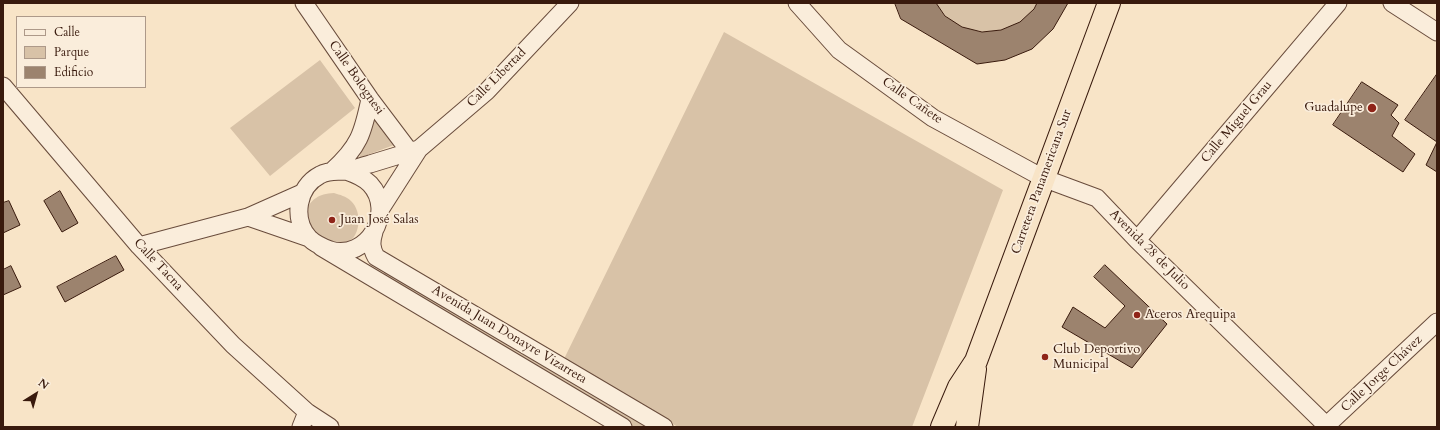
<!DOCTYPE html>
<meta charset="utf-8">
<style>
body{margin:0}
#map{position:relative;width:1440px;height:430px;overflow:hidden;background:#f8e4c7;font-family:Cardo,serif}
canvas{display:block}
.frame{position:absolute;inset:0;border:4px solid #391a0d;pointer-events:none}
.legend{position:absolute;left:16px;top:16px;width:130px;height:72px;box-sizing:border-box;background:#faeddb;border:1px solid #ad9989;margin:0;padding:5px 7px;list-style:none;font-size:12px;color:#391a0d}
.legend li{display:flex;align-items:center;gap:8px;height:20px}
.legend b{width:20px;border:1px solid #ad9989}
.north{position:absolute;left:16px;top:374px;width:40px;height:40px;-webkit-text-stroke:3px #faeddb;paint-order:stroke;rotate:37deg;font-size:11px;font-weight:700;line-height:16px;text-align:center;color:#391a0d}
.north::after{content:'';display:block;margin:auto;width:14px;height:18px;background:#391a0d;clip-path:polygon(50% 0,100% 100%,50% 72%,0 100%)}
</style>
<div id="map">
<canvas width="1440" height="430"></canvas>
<div class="frame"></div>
<ul class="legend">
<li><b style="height:5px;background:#faeddb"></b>Calle</li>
<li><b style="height:11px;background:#d8c2a7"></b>Parque</li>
<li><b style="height:11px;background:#9c836e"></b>Edificio</li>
</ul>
<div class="north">N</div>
</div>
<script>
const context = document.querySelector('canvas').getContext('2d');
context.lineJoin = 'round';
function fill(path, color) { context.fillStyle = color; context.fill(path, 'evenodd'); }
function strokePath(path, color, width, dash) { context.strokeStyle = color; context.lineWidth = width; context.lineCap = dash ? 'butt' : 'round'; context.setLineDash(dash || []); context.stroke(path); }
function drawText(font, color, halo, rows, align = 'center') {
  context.font = font + ' Cardo,serif'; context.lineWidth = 3.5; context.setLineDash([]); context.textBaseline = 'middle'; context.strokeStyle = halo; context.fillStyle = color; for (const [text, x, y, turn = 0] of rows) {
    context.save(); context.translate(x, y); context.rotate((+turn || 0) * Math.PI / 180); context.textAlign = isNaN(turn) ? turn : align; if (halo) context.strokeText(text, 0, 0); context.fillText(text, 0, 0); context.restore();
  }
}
fill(new Path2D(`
 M936,3H1037C1024,29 989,37 963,27C951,23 943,13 936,3Z
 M724,32L1003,190L912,427H678L564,359Z
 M320,60L355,108L270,176L230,128Z
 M374,119L394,145L359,158Z
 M334,193C340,195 346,196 351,201C363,212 361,240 343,245C337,247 324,244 318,243L305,213C311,199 318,194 334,193Z
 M387,269L653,427H632L380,279Z`), '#d8c2a7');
const building = new Path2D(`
 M895,3H936L945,16L962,27L982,32L1001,30L1020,22L1034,9L1037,3H1068L1053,29L1032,49L1005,60L977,64L901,19Z
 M1437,74V172L1426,165L1437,142L1405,120Z
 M1362,82L1398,105L1391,115L1399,123L1392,136L1415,154L1403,172L1333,125Z
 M60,191L78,223L62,232L44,201Z
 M9,201L20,225L3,233V203Z
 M116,256L124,270L65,302L57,287Z
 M1105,265L1167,324L1132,368L1062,327L1073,307L1105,328L1125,306L1094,277Z
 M11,266L21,287L3,295V270Z`);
fill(building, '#9c836e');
strokePath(building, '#391a0d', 1);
const minor = new Path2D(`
 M304,3L370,99L410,152
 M797,3L839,50L933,118L1043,178L1097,198L1137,240L1328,427
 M1392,3L1437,32
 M3,86L139,246L233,345L307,412L330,427
 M332,171C359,147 363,133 370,99
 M346,171C355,174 363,177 370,184C396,212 367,261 330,250C322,247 315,244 309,238C292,219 297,187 320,175C329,170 337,172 346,171C354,169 362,166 370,164C386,159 403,154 419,149
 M380,210L419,149L487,91L570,3
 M248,217L309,238
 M374,232C371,242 371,248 376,257L664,427
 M1137,240L1338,3
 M139,246L248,217L302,193
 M321,247L623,427
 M1327,425L1437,322
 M301,427L307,412`);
const trunk = new Path2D(`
 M942,427L959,387L976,361L1109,3
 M967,427L975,369`);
strokePath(minor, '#694c3c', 19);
strokePath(trunk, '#391a0d', 24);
strokePath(minor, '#faeddb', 17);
strokePath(trunk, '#f8e4c7', 22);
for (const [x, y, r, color] of [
 [1372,108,5,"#8f2418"],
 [332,220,4,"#8f2418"],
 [1137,315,4,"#8f2418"],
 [1045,357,4,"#8f2418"]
]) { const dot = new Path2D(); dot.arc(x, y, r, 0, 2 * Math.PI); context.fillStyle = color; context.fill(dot); strokePath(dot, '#faeddb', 1.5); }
drawText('13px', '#391a0d', '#faeddb', [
 ["Calle Bolognesi",356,78,55],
 ["Calle Libertad",497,78,-45],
 ["Calle Cañete",912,101,35],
 ["Calle Miguel Grau",1237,122,-50],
 ["Carretera Panamericana Sur",1042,182,-70],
 ["Avenida 28 de Julio",1149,250,45],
 ["Calle Tacna",158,265,47],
 ["Avenida Juan Donayre Vizarreta",509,335,31],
 ["Calle Jorge Chávez",1382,374,-43]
]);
drawText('13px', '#391a0d', '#faeddb', [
 ["Guadalupe",1363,108,"right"],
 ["Juan José Salas",340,220],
 ["Aceros Arequipa",1145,315],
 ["Club Deportivo",1053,350],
 ["Municipal",1053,365]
], 'left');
</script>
